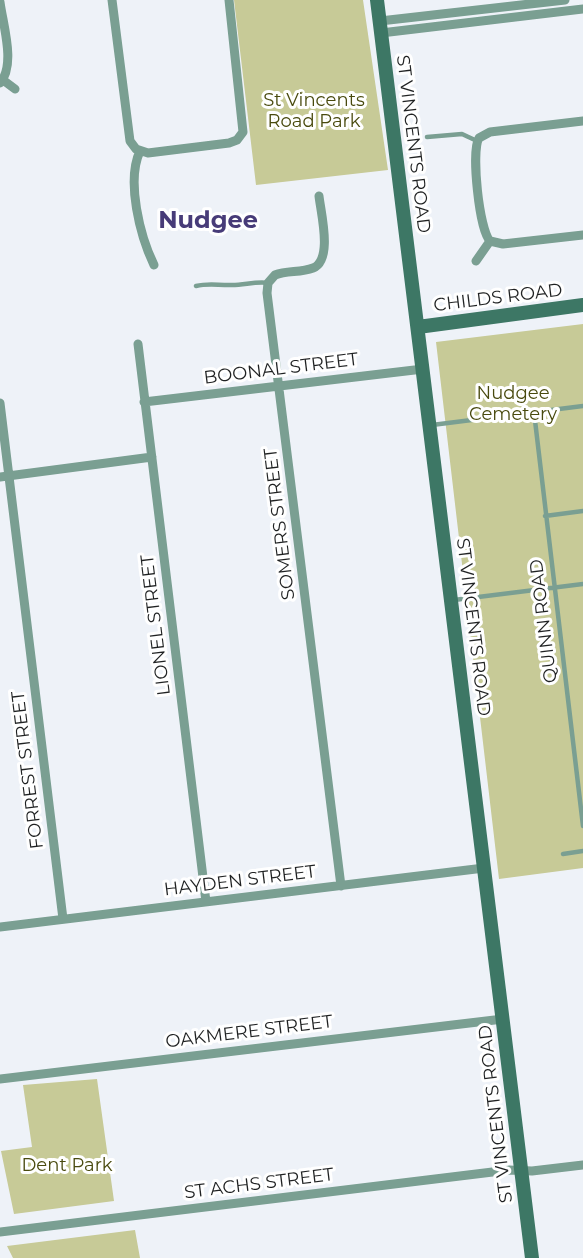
<!DOCTYPE html>
<style>
body{margin:0}
canvas{display:block;background:#eef2f8}
</style>
<canvas width="583" height="1258"></canvas>
<script>
const context = document.querySelector('canvas').getContext('2d');
context.lineJoin = 'round';
function fill(path, color) { context.fillStyle = color; context.fill(path, 'evenodd'); }
function strokePath(path, color, width, dash) { context.strokeStyle = color; context.lineWidth = width; context.lineCap = dash ? 'butt' : 'round'; context.setLineDash(dash || []); context.stroke(path); }
function drawText(font, color, halo, rows, align = 'center') {
  context.font = font + ' Montserrat,sans-serif'; context.lineWidth = 6; context.setLineDash([]); context.textBaseline = 'middle'; context.strokeStyle = halo; context.fillStyle = color; for (const [text, x, y, turn = 0] of rows) {
    context.save(); context.translate(x, y); context.rotate((+turn || 0) * Math.PI / 180); context.textAlign = isNaN(turn) ? turn : align; if (halo) context.strokeText(text, 0, 0); context.fillText(text, 0, 0); context.restore();
  }
}
fill(new Path2D(`
 M234,0H363L388,170L256,185Z
 M583,324V868L499,879L436,342Z
 M97,1079L114,1201L14,1214L1,1151L32,1147L23,1085Z
 M135,1230L140,1258H13L7,1246Z`), '#c7ca97');
strokePath(new Path2D(`
 M427,137L462,134L477,141
 M196,286C208,283 216,285 229,285C242,286 255,281 268,283
 M534,412L583,826
 M432,425L583,406
 M545,516L583,511
 M454,600L583,584
 M563,854L583,851`), '#7a9f92', 4.5);
strokePath(new Path2D(`
 M112,0L130,141L136,149L148,153L229,143L237,140L243,132L229,0
 M0,2C3,25 16,65 0,83
 M380,21L565,0
 M381,33L583,9
 M3,80L15,89
 M140,151C126,181 140,236 154,265
 M319,196C321,214 333,260 313,268C300,273 287,270 275,275L268,283L267,293L341,886
 M490,241C479,229 471,151 479,138L490,132L583,121
 M476,261L490,241L503,244L583,235
 M138,344L206,902
 M144,402L423,369
 M0,403L63,919
 M0,477L152,457
 M0,927L484,868
 M0,1079L503,1019
 M0,1232L509,1170L532,1171L583,1165`), '#7a9f92', 9);
strokePath(new Path2D(`
 M377,0L532,1258
 M418,327L583,305`), '#3d7765', 14);
drawText('18px', '#494a0e', '#fff', [
 ["St Vincents",314,101],
 ["Road Park",314,122],
 ["Nudgee",513,394],
 ["Cemetery",513,415],
 ["Dent Park",67,1166]
]);
drawText('18px', '#1f2122', '#fff', [
 ["ST VINCENTS ROAD",413,144,83],
 ["CHILDS ROAD",498,298,-7],
 ["BOONAL STREET",281,369,-7],
 ["SOMERS STREET",280,524,-97],
 ["QUINN ROAD",544,621,-97],
 ["LIONEL STREET",156,625,-97],
 ["ST VINCENTS ROAD",473,627,83],
 ["FORREST STREET",28,770,-97],
 ["HAYDEN STREET",240,881,-7],
 ["OAKMERE STREET",249,1032,-7],
 ["ST VINCENTS ROAD",496,1114,-97],
 ["ST ACHS STREET",259,1184,-7]
]);
drawText('bold 24px', '#473b78', '#fff', [
 ["Nudgee",208,221]
]);
</script>
